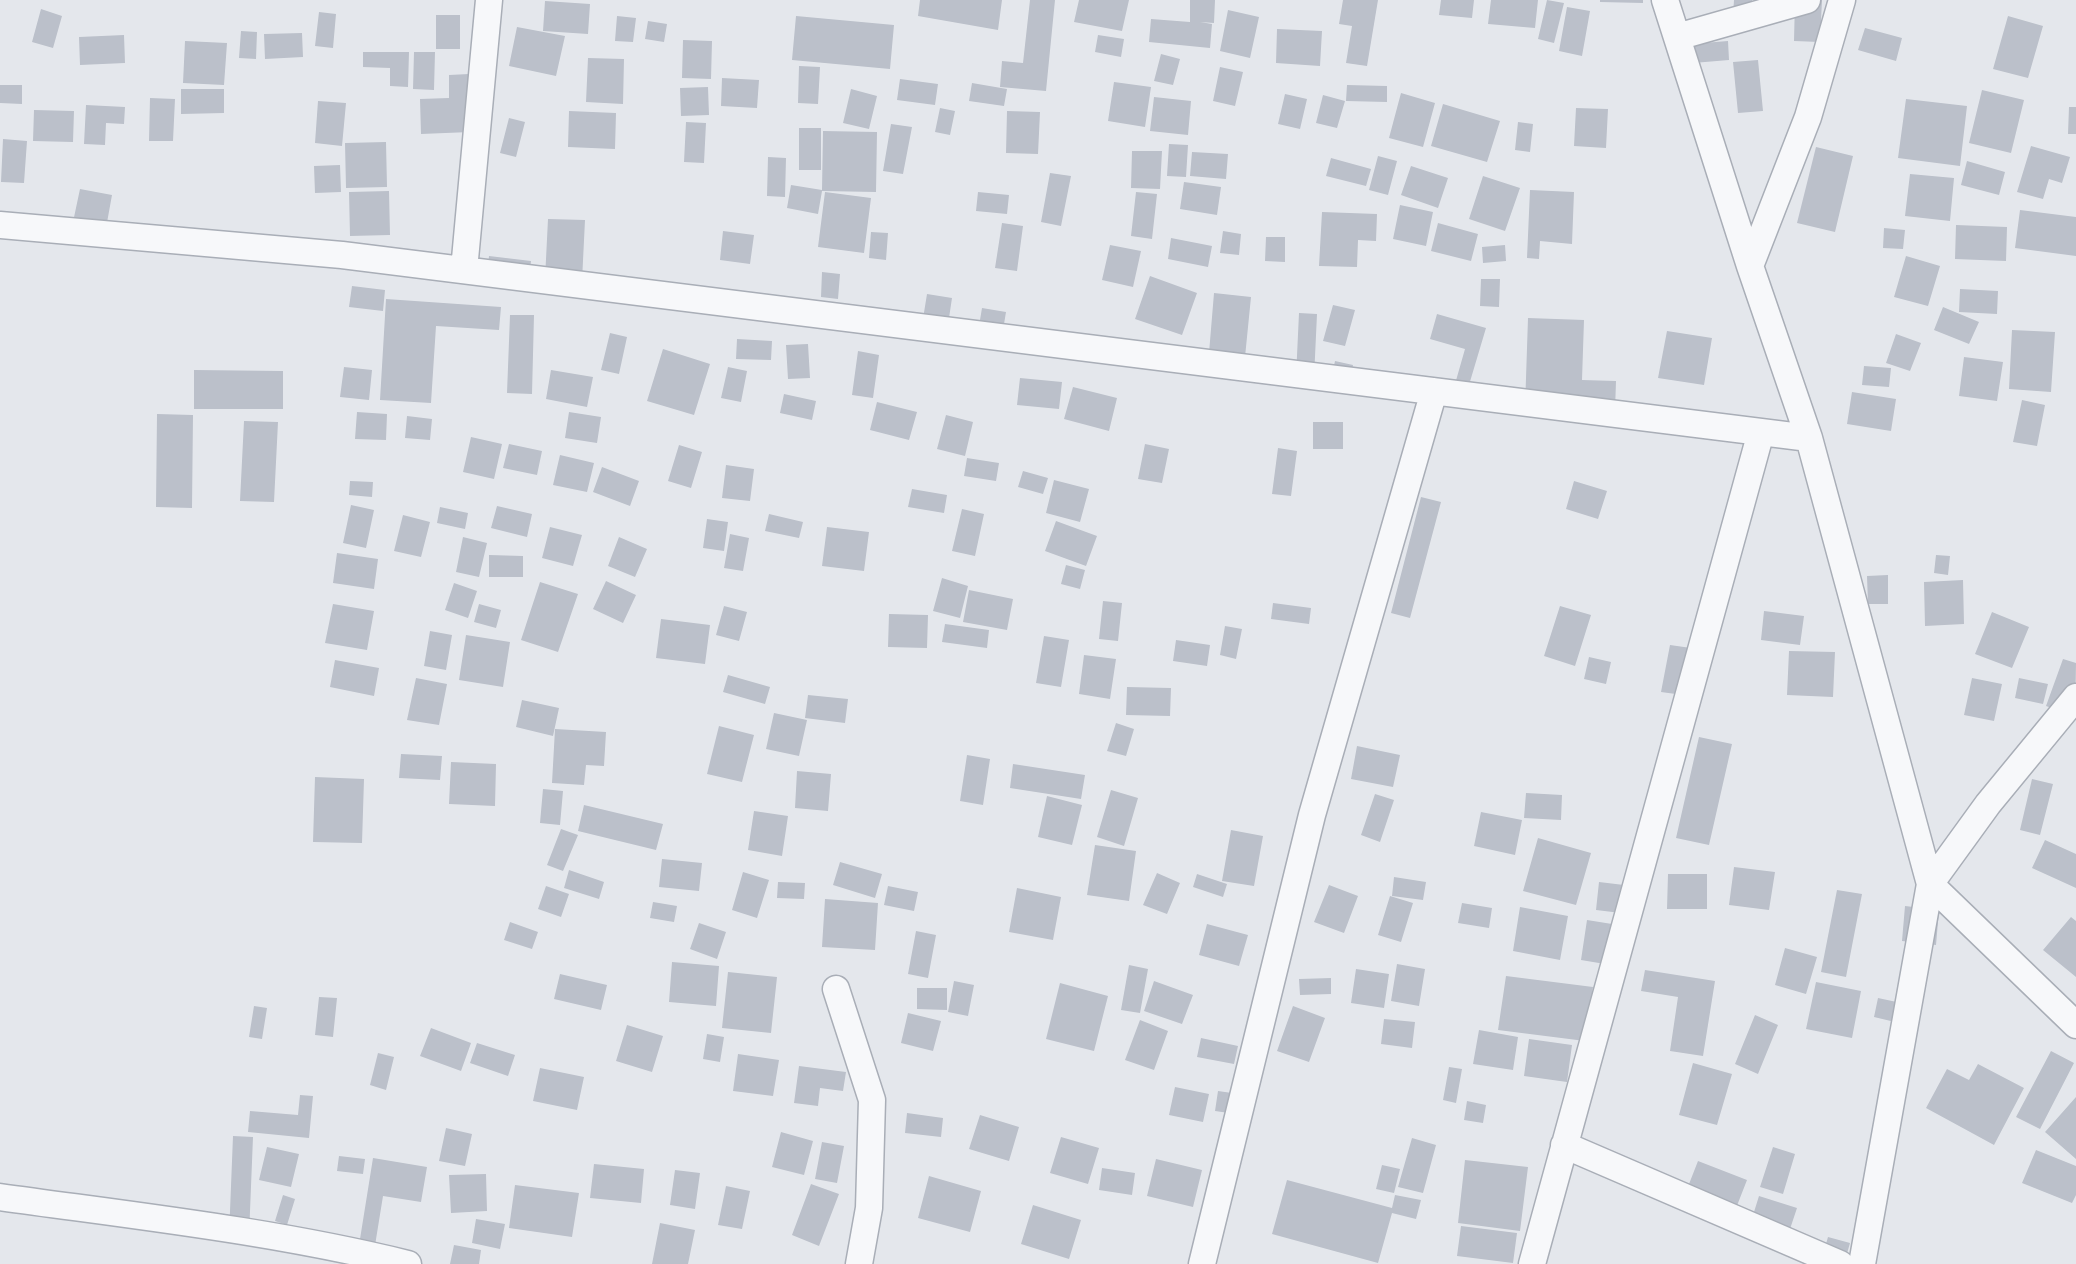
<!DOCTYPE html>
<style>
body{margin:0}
canvas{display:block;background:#e4e7ec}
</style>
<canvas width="2076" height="1264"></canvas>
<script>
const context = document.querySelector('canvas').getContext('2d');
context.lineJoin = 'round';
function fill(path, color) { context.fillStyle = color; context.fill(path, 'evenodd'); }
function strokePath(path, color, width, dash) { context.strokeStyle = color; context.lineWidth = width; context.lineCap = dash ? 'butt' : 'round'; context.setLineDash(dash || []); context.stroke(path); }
fill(new Path2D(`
 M920,0H1002L998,30L918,16Z
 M1030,0H1055L1046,91L1000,87L1002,61L1023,63Z
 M1079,0H1129L1122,31L1074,22Z
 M1190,0H1215L1214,23L1200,22L1212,24L1210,48L1149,42L1151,19L1190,22Z
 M1343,0H1378L1367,66L1346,63L1352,26L1339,24Z
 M1441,0H1474L1472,18L1439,15Z
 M1491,0H1538L1535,28L1488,24Z
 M1547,0L1564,3L1554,43L1538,39Z
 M1600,0H1643V3L1600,2Z
 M1734,0H1752L1751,16L1733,15Z
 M1795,0H1822L1820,42L1794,41Z
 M545,1L590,4L588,34L543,31Z
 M1567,7L1590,11L1582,56L1559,51Z
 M41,9L62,16L53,48L32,42Z
 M1228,10L1259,17L1250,58L1220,51Z
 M319,12L336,14L333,48L315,46Z
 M436,15H460V49H436Z
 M617,16L636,18L633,42L615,41Z
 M796,16L894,25L890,69L792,60Z
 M2008,16L2043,26L2028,78L1993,69Z
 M648,21L667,24L664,42L645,39Z
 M517,27L565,36L556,76L509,66Z
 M1865,28L1902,38L1896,61L1858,50Z
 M1277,29L1322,31L1320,66L1276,63Z
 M241,31L257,32L256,59L239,58Z
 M302,33L303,57L265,59L264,34Z
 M124,35L125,63L80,65L79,37Z
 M1098,35L1124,39L1121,57L1095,52Z
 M683,40L712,41L711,79L682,78Z
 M185,41L227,43L224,85L183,83Z
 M1728,41L1729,60L1693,63L1691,44Z
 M363,52H409L408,87L390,86V68L363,67Z
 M414,52H435L434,90L413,89Z
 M1161,54L1180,59L1173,85L1154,81Z
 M588,58L624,59L623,104L586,102Z
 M1758,60L1763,111L1738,113L1733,62Z
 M799,66L820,67L818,104L798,103Z
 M1220,67L1243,72L1235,106L1213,101Z
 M469,74L470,132L421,134L420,99L449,98V75Z
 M722,78L759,80L757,108L721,106Z
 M900,79L938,84L935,105L897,100Z
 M1114,82L1151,87L1145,127L1108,121Z
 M972,83L1007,89L1004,106L969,101Z
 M0,85H22V104L0,103Z
 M1347,85L1387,86V102L1346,101Z
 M708,87L709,115L681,116L680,88Z
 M181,89H224V113L181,114Z
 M851,89L877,96L869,129L843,123Z
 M1982,90L2024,100L2011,153L1969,143Z
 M1401,93L1435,103L1423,147L1389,138Z
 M1285,94L1307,99L1300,129L1278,124Z
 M1323,95L1345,101L1337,128L1316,123Z
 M1154,97L1191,101L1188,135L1150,131Z
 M150,98L175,99L173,141H149Z
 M1906,99L1967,106L1960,166L1898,158Z
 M318,101L346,103L342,146L315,143Z
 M1443,104L1500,121L1487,162L1431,146Z
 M86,105L125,107L124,124L106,123L105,145L84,144Z
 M2069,107H2076V134H2068Z
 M940,108L955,111L950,135L935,132Z
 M1576,108L1608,109L1606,148L1574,146Z
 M34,110L74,111L73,142L33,141Z
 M569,111L616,113L615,149L568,147Z
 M1007,111L1040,112L1038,154L1006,153Z
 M509,118L525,122L516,157L500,153Z
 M686,122L706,123L704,163L684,162Z
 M1518,122L1533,124L1530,152L1515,150Z
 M891,124L912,127L903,174L883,171Z
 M799,128H821V170H799Z
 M823,131L877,132L876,192L822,191L818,214L787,208L791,185L822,190Z
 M3,139L27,141L24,183L1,182Z
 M386,142L387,187L346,188L345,143Z
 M1169,144L1188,145L1186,177L1167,176Z
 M2031,146L2070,157L2062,183L2049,179L2043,199L2017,192Z
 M1816,147L1853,156L1835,232L1797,223Z
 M1132,151H1162L1160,189L1131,188Z
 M1192,152L1228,154L1226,179L1190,176Z
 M1378,156L1397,161L1388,195L1369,190Z
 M768,157L786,158L785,197L767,196Z
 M1331,158L1371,169L1366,186L1326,176Z
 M1967,161L2005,172L1999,195L1961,185Z
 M340,165L341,192L315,193L314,166Z
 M1411,166L1448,178L1438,208L1401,195Z
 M1050,173L1071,176L1061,226L1041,222Z
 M1910,174L1954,178L1950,221L1905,216Z
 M1483,176L1520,188L1505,231L1469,219Z
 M1184,182L1221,187L1217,215L1180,209Z
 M80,189L112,195L106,228L73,222Z
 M1530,190L1574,192L1572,244L1540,241L1539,259L1527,258Z
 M389,191L390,235L350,236L349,192Z
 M825,192L871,198L864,253L818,247Z
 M978,192L1009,195L1007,214L976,211Z
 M1136,192L1157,194L1152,239L1131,236Z
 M1400,205L1433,212L1426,246L1393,239Z
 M2020,210L2076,217V256L2015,248Z
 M1322,212L1377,214L1376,241L1358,240L1357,267L1319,266Z
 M548,219L585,220L582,281L545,279Z
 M1002,223L1023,226L1017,271L995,268Z
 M1438,223L1478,234L1471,261L1431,251Z
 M1956,225L2007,227L2006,261L1955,259Z
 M1884,228L1905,230L1903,249L1883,248Z
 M723,231L754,235L750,264L720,260Z
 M1223,231L1241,234L1239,255L1220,253Z
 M871,232L888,233L886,260L869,258Z
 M1266,237H1285V262L1265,261Z
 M1171,238L1212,246L1208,267L1168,259Z
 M1110,245L1141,251L1133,287L1102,280Z
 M1505,245L1506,261L1483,263L1482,247Z
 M489,256L531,261L529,279L487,275Z
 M1906,256L1940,266L1928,306L1894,297Z
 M822,272L840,274L838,299L821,297Z
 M1150,276L1197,293L1182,335L1135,319Z
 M1481,279H1500L1499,307L1480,306Z
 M352,286L385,290L383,311L349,307Z
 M1960,289L1998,291L1997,314L1959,312Z
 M1214,293L1251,297L1245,357L1209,353Z
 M927,294L952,298L949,318L921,331Z
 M386,299L501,307L499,330L436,326L431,403L380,400Z
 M1333,305L1355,310L1345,346L1323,341Z
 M1943,307L1979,322L1969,344L1934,330Z
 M982,308L1006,312L1001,342L977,338Z
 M1299,313L1317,314L1314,378L1296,377Z
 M1437,314L1486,328L1466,395L1453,391L1465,349L1430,339Z
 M510,315H534L532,394L507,393Z
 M1528,318L1584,320L1582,380L1616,381L1615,411L1525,408Z
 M2012,330L2055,332L2051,392L2009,389Z
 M1667,331L1712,338L1704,385L1658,378Z
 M610,333L627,337L619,374L601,370Z
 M1896,334L1921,343L1910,371L1886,363Z
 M737,339L772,341L771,360L736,359Z
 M808,344L810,378L788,379L786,345Z
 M663,349L710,364L694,415L647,401Z
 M858,351L879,355L873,398L852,395Z
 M1964,357L2003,362L1997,401L1959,396Z
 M1335,361L1353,365L1348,387L1330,384Z
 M1864,366L1891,368L1889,387L1862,385Z
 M344,367L372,370L369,400L340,397Z
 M728,367L747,371L741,402L721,398Z
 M194,370L283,371V409H194Z
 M551,370L593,377L587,407L546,399Z
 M1020,378L1062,382L1059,409L1017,405Z
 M1073,387L1117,398L1109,431L1064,419Z
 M1852,392L1896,399L1891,431L1847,424Z
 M784,394L816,401L812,420L780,413Z
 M2022,400L2045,405L2037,446L2013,442Z
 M877,402L917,412L909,440L870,430Z
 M357,412L387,414L386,440L355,439Z
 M569,412L601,417L597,443L565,438Z
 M157,414L193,415L192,508L156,507Z
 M946,415L973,422L965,456L937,449Z
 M407,416L432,419L430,440L405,438Z
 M244,421L278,422L274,502L240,501Z
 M1313,422H1343V449H1313Z
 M471,437L502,444L494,479L463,472Z
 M509,444L542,451L537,475L503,468Z
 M1145,444L1169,449L1162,483L1138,479Z
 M679,445L702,452L691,488L668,481Z
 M1278,448L1297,451L1291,496L1272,494Z
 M560,455L594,463L587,492L553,485Z
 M967,458L999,463L996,481L964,476Z
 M726,465L754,469L750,501L722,498Z
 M602,467L639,481L630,506L593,492Z
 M1023,471L1048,478L1043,494L1018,487Z
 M1054,480L1089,489L1080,522L1046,513Z
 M350,481L373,482L372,497L349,495Z
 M1574,481L1607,491L1598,519L1566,509Z
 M912,489L947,495L944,513L908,507Z
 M1421,497L1441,502L1410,618L1391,613Z
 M351,505L374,510L366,548L343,543Z
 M497,506L532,514L527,537L491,528Z
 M440,507L468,513L465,529L437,523Z
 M962,509L984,514L975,556L952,551Z
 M769,514L803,522L799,538L765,531Z
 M403,515L430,522L421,557L394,551Z
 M707,519L728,522L724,551L703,548Z
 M1056,521L1097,536L1086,566L1045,551Z
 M550,527L582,535L573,566L542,558Z
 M827,527L869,532L864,571L822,566Z
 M730,534L749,538L743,571L724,568Z
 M463,537L487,543L479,577L456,572Z
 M619,537L647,549L635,577L608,566Z
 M337,553L378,559L374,589L333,583Z
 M489,555L523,556V577H489Z
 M1936,555L1950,556L1948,575L1934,573Z
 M1066,565L1085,570L1080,589L1061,584Z
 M1888,575V604H1868L1867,576Z
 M942,578L968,586L960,618L933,611Z
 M1963,580L1964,624L1925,626L1924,582Z
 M606,581L636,595L623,623L593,609Z
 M540,582L578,594L558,652L521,640Z
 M454,583L477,591L468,618L445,610Z
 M969,590L1013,599L1007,630L963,622Z
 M1103,601L1122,603L1118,641L1099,639Z
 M1273,603L1311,608L1309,624L1271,619Z
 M333,604L374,611L367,650L325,643Z
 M479,604L501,610L496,628L474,622Z
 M724,606L747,612L739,641L716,635Z
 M1560,606L1591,615L1575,666L1544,656Z
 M1764,611L1804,616L1800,645L1761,640Z
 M1992,612L2029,627L2012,668L1975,654Z
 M889,614L928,615L927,648L888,647Z
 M661,619L710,625L705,664L656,658Z
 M945,624L989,630L987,648L942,642Z
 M1225,626L1242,629L1236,659L1220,655Z
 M430,631L452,635L446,670L424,666Z
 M466,635L510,642L503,687L459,680Z
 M1044,636L1069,640L1061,687L1036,683Z
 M1176,640L1210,645L1207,666L1173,661Z
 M1670,645L1691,648L1683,695L1661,692Z
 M1789,651L1835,652L1833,697L1787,695Z
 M1084,655L1116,659L1110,699L1079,694Z
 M1589,657L1611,662L1606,684L1584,679Z
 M2063,659L2076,663L2075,716L2046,706Z
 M335,660L379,668L374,696L330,687Z
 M728,675L770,687L765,704L723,692Z
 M416,678L447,684L439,725L407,720Z
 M1972,678L2002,684L1994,721L1964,715Z
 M2019,678L2048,684L2043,704L2015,698Z
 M1127,687L1171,688L1170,716L1126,715Z
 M808,695L848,699L845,723L805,718Z
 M522,700L559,708L553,736L516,727Z
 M774,713L807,720L799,756L766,749Z
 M1116,723L1134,729L1126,756L1107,751Z
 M719,726L754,735L742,782L707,774Z
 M555,729L606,732L604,766L586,765L584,785L552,783Z
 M1699,737L1732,744L1709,845L1676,838Z
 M1357,746L1400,755L1393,787L1351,779Z
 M401,754L442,756L440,780L399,778Z
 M967,755L990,759L983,805L960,801Z
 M451,762L496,764L495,806L449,804Z
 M1013,764L1085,775L1081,799L1010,788Z
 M797,771L831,774L828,811L795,808Z
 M315,777L364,779L362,843L313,842Z
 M2032,779L2053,784L2040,835L2020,830Z
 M543,789L563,791L560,825L540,823Z
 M1111,790L1138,798L1124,846L1097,837Z
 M1526,793L1562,795L1561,820L1524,818Z
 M1375,794L1394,800L1380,842L1361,835Z
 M1047,796L1082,805L1072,845L1038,837Z
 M584,805L663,824L656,850L578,831Z
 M754,811L788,816L782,856L748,850Z
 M1481,812L1522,820L1515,855L1474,846Z
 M561,829L578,835L563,871L547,865Z
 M1231,830L1263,836L1254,886L1222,881Z
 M1538,838L1591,853L1576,905L1523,891Z
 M2045,840L2076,854V888L2032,868Z
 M1095,845L1136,851L1129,901L1087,895Z
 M662,859L702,863L699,891L659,887Z
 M840,862L882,874L875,898L833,885Z
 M1734,867L1775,872L1769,910L1729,905Z
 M569,870L604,882L599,899L564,888Z
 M743,872L769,880L757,918L732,910Z
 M1157,873L1180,883L1167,914L1143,905Z
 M1197,874L1227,884L1223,897L1193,887Z
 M1668,874H1707V909H1667Z
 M1394,877L1426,882L1423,900L1392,896Z
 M778,882L805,883L804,899L777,898Z
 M1599,882L1624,885L1621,913L1596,910Z
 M1329,885L1358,896L1344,933L1314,922Z
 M546,886L569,894L561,917L538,909Z
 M888,886L918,892L914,911L884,905Z
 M1017,888L1061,897L1053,940L1009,932Z
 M1837,890L1862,894L1846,977L1821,972Z
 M1390,896L1413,903L1401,942L1378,935Z
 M825,899L878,903L875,950L822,947Z
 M653,902L677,906L674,922L650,918Z
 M1462,903L1492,908L1489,928L1458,923Z
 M1905,906L1939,910L1936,945L1902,941Z
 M1520,907L1568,916L1560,960L1513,951Z
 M2071,917L2076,921V977L2043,950Z
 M1587,920L1612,924L1605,964L1581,960Z
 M510,922L538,932L532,949L504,940Z
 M699,923L726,932L717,959L690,949Z
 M1207,924L1248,935L1239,966L1199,955Z
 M916,931L936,935L928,978L908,974Z
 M1785,948L1817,957L1806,994L1775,985Z
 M672,962L719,966L716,1006L669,1002Z
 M1397,964L1425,969L1419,1006L1391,1001Z
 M1129,965L1148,969L1140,1013L1121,1010Z
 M1356,969L1389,974L1384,1008L1351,1003Z
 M1645,970L1715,981L1703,1056L1670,1051L1678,997L1641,991Z
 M728,972L777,977L771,1033L722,1028Z
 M560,974L607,985L601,1010L554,999Z
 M1506,976L1593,987L1585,1041L1498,1030Z
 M1331,978V994L1300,995L1299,979Z
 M954,981L974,985L968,1016L948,1012Z
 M1154,981L1193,995L1182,1024L1144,1011Z
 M1816,982L1861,991L1852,1038L1806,1029Z
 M1060,983L1108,996L1094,1051L1046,1039Z
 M917,988H947V1010L917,1009Z
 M319,997L337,998L333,1037L315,1035Z
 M1878,998L1920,1007L1916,1027L1874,1017Z
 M254,1006L267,1008L262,1039L249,1037Z
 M1293,1006L1325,1018L1309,1062L1277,1051Z
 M908,1013L941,1021L933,1051L901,1043Z
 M1755,1015L1778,1025L1758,1074L1735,1064Z
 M1384,1019L1415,1022L1412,1048L1381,1044Z
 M1140,1020L1168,1031L1154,1070L1125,1060Z
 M627,1025L663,1036L652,1072L616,1061Z
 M431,1028L471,1043L461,1071L420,1056Z
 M1479,1030L1518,1037L1513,1070L1473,1064Z
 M707,1034L724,1037L720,1062L703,1059Z
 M1201,1038L1238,1046L1234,1064L1197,1057Z
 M1529,1039L1572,1045L1567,1082L1524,1076Z
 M477,1043L515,1055L508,1076L470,1063Z
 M2051,1051L2074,1063L2040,1129L2016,1117Z
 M378,1053L394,1057L386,1090L370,1085Z
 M738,1054L779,1060L773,1096L733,1091Z
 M1693,1063L1732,1074L1717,1125L1679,1115Z
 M1978,1064L2024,1088L1994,1145L1926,1108L1947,1069L1969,1080Z
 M799,1066L846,1072L843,1091L820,1088L818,1106L794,1103Z
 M1449,1067L1462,1069L1456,1103L1443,1100Z
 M540,1068L584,1077L577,1110L533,1101Z
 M1175,1087L1209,1094L1203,1122L1169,1115Z
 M1218,1091L1239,1094L1236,1114L1215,1111Z
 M300,1095L313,1096L309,1138L248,1132L250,1111L298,1115Z
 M2076,1097V1159L2045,1132Z
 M1467,1101L1486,1105L1483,1123L1464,1120Z
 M907,1113L943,1118L941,1137L905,1133Z
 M980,1115L1019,1127L1009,1161L969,1149Z
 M446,1128L472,1134L465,1166L439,1161Z
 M781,1132L813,1141L804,1175L772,1167Z
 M233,1136L253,1137L249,1236H229Z
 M1061,1137L1099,1148L1088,1184L1050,1173Z
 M1412,1138L1436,1145L1423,1193L1398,1187Z
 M822,1142L844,1146L837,1183L815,1179Z
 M267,1147L299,1154L291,1187L259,1180Z
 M1773,1147L1795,1154L1783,1194L1760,1187Z
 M2036,1150L2076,1166V1195L2072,1203L2022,1183Z
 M339,1156L365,1159L363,1174L337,1171Z
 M373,1158L427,1167L421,1202L383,1196L372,1264H356Z
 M1156,1159L1202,1170L1193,1207L1147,1196Z
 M1465,1160L1528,1167L1520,1231L1458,1223Z
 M1698,1161L1747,1180L1731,1221L1682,1202Z
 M594,1164L644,1169L641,1203L590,1198Z
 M1382,1165L1400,1169L1394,1193L1376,1189Z
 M1102,1168L1135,1173L1132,1195L1099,1190Z
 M675,1170L700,1173L695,1209L670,1205Z
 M486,1174L487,1211L451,1213L449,1175Z
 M929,1176L981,1191L970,1232L918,1218Z
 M1287,1180L1392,1208L1395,1195L1421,1200L1416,1219L1392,1213L1378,1263L1272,1234Z
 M811,1184L839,1194L819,1246L792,1235Z
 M515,1185L579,1193L572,1237L509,1228Z
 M726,1186L750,1191L742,1229L718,1225Z
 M283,1195L295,1199L287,1225L275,1221Z
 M1759,1196L1797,1208L1786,1241L1749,1228Z
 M1033,1205L1081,1220L1069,1259L1021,1244Z
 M476,1219L505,1224L500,1249L472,1243Z
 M660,1223L695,1230L688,1264H652Z
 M1461,1226L1517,1233L1513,1263L1457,1256Z
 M1828,1237L1850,1243L1844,1264L1821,1261Z
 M454,1245L481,1250L479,1264H450Z`), '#bbc0ca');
const minor = new Path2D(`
 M1665,0L1750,266L1809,438L1930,884L2076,1025
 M1677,37L1807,0
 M0,225L342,255L1809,438
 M1750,266L1808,117L1842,0
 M464,270L489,0
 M836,989L872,1100L869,1208L859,1264
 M1564,1145L1840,1264
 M0,1197C136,1216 274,1231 408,1264
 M1202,1264L1312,815L1434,391
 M1532,1264L1761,432
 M1862,1264L1930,884L1988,804L2076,697`);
strokePath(minor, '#a9aeb7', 29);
strokePath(minor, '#f7f8fa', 26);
</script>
